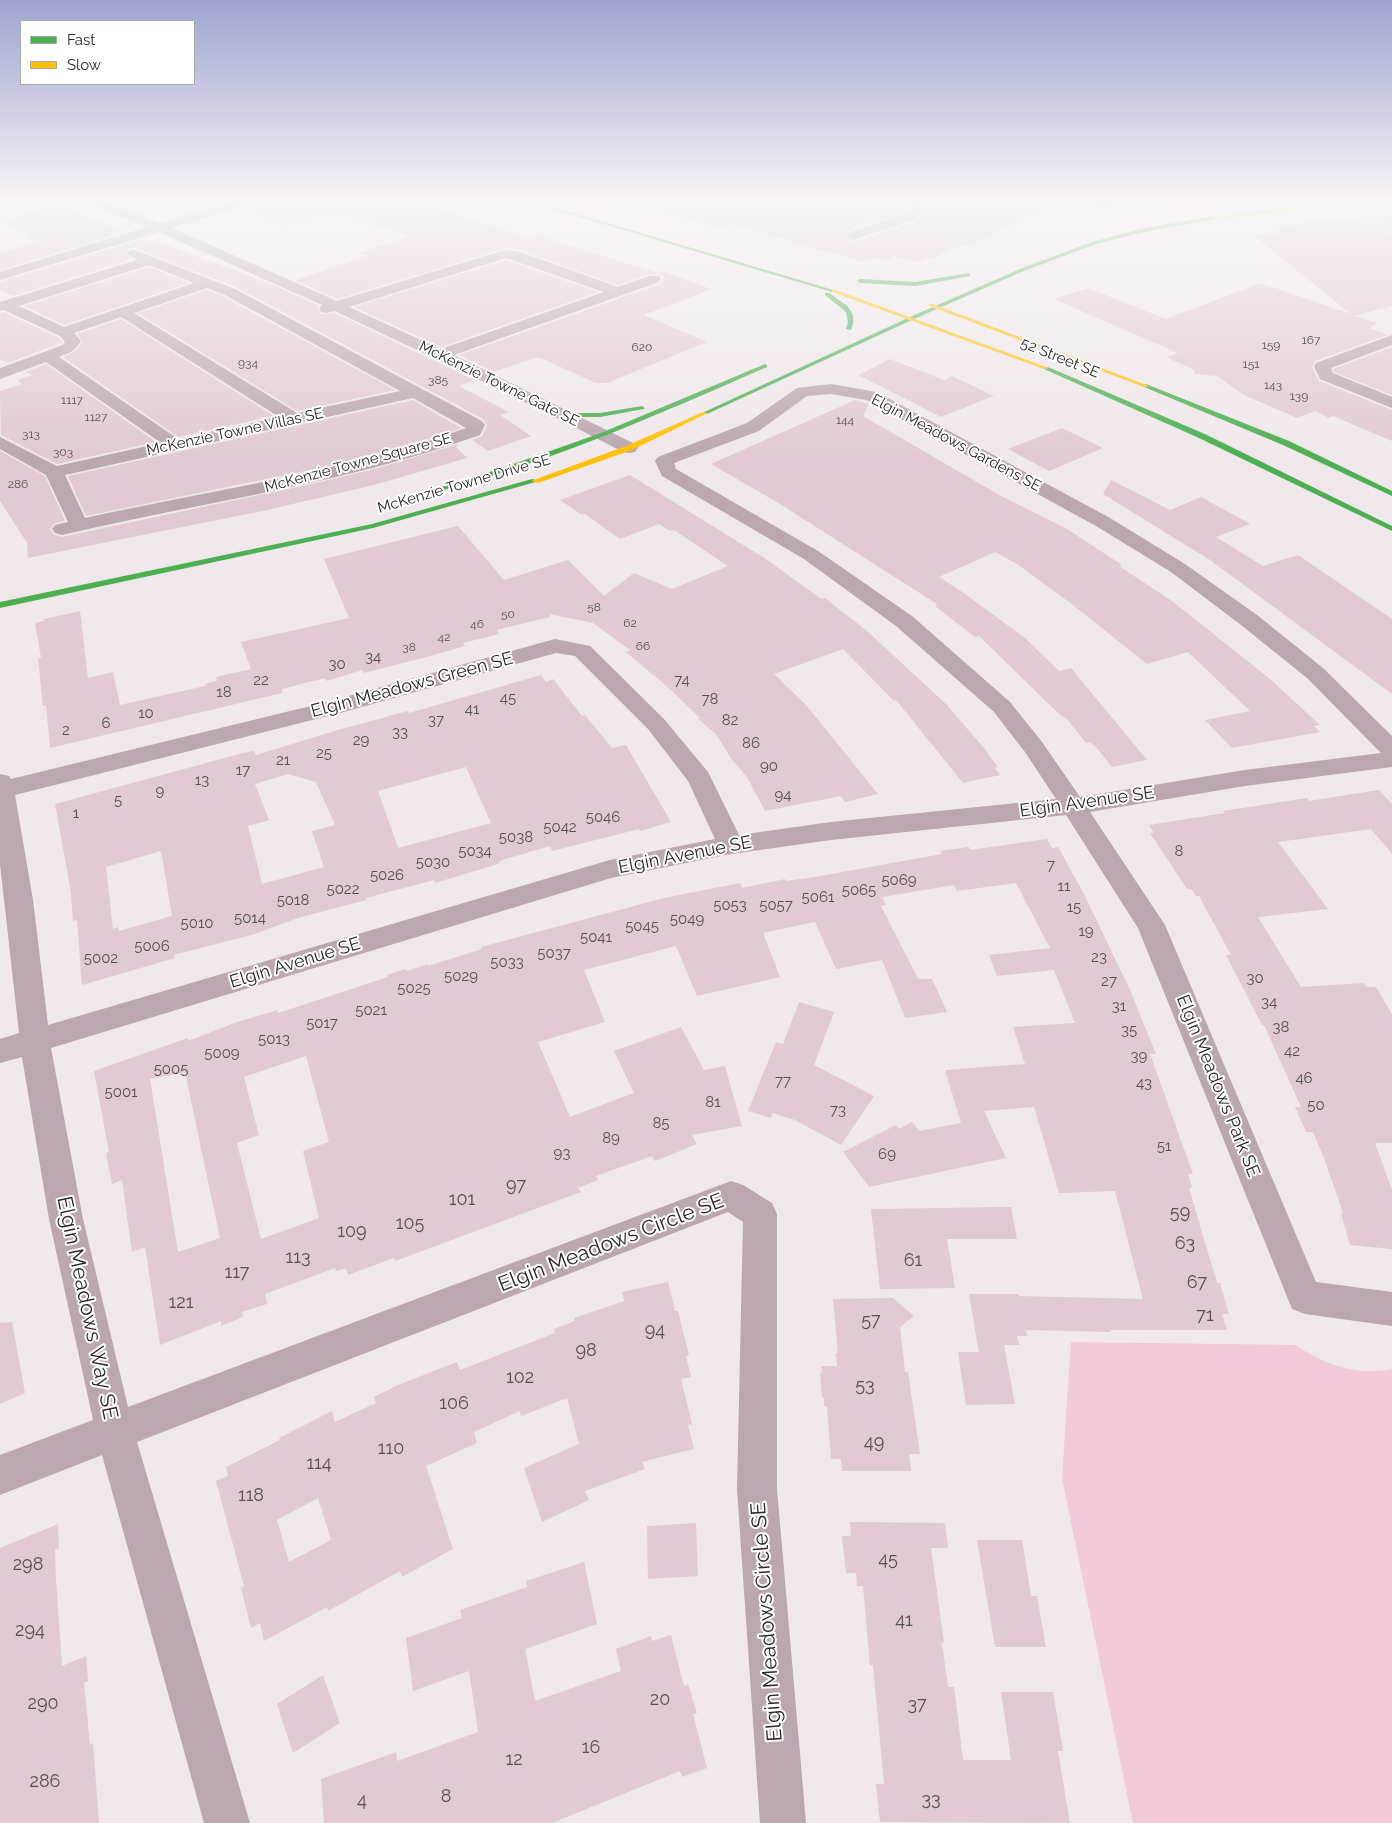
<!DOCTYPE html>
<style>
body{margin:0}
#map{position:relative;width:1392px;height:1823px;overflow:hidden;background:#f0e8eb;font-family:Raleway,sans-serif}
canvas{display:block}
.legend{position:absolute;left:20px;top:20px;width:175px;height:65px;box-sizing:border-box;background:#fff;border:1px solid #aaa8a9;margin:0;padding:6px 9px;list-style:none;font-size:15px;color:#2b2628}
.legend li{display:flex;align-items:center;gap:10px;height:25px}
.legend b{width:25px;border:1px solid #aaa8a9}
</style>
<div id="map">
<canvas width="1392" height="1823"></canvas>
<ul class="legend">
<li><b style="height:6px;background:#4caf50"></b>Fast</li>
<li><b style="height:6px;background:#ffc107"></b>Slow</li>
</ul>
</div>
<script>
const context = document.querySelector('canvas').getContext('2d');
context.lineJoin = 'round';
function fill(path, color) { context.fillStyle = color; context.fill(path, 'evenodd'); }
function drawText(font, color, halo, rows, align = 'center') {
  context.font = font + ' Raleway,sans-serif'; context.lineWidth = 4; context.setLineDash([]); context.textBaseline = 'middle'; context.strokeStyle = halo; context.fillStyle = color; for (const [text, x, y, turn = 0] of rows) {
    context.save(); context.translate(x, y); context.rotate((+turn || 0) * Math.PI / 180); context.textAlign = isNaN(turn) ? turn : align; if (halo) context.strokeText(text, 0, 0); context.fillText(text, 0, 0); context.restore();
  }
}
fill(new Path2D(`
 M141,201H204C174,210 172,212 141,201Z
 M1071,1342L1295,1345C1327,1365 1353,1376 1392,1369V1823H1133L1062,1478Z`), '#f2cad9');
fill(new Path2D(`
 M293,201H418L528,239L539,236L658,273L663,271L711,289L644,315L707,342L607,383H596L538,357L494,372L459,355L660,284L663,278L659,274H649L618,285L518,249L505,248L337,299L295,280L367,256L359,253L408,237L337,211L287,225L253,212Z
 M649,201H876L911,205L912,206L903,212L847,231L844,236L854,242L915,222L929,207L940,208L938,202L940,201H966L967,204L1005,201H1058L1017,222L1014,225H1011L983,239L950,250L932,259L929,258L921,263L895,256L885,261L876,258L863,262L733,224L723,228L713,226L648,207Z
 M55,203L125,232L0,270V253L37,242L23,237L29,235L2,221Z
 M1392,216V230L1384,233L1392,236V306L1355,316L1377,323L1370,328L1388,335L1315,361L1312,367L1319,381L1392,410V441L1333,416L1329,418L1315,411L1297,418L1244,395L1217,376L1195,374L1194,370L1166,357L1178,353L1054,299L1088,288L1166,319L1261,283L1351,314L1253,235L1282,234L1275,228L1322,220L1328,223L1360,217Z
 M143,239L150,241L154,240L276,286L319,306L317,309L321,314L335,313L474,380L459,386L509,412L500,415L531,436L488,451L472,440L482,436L487,426L483,419L236,287L133,247L123,252L132,259L13,296L0,290V282Z
 M506,260L598,292L441,347L354,307Z
 M149,267L189,283L64,325L24,306Z
 M207,290L224,297L395,390L297,411L138,313Z
 M4,312L59,338L63,342L8,363L0,359V313Z
 M121,319L274,416L178,437L63,357L75,351L83,342L77,334Z
 M1392,347V395L1334,372L1333,369Z
 M890,359L944,380L952,376L994,396L941,417L858,375Z
 M46,364L156,442L57,464L1,435L0,391L22,384L17,380L32,375L26,372Z
 M413,400L461,428L419,442L325,467L86,516L68,476Z
 M855,400L869,404L863,416L1001,496L1067,529L1122,565L1119,566L1172,601L1270,679L1320,725L1314,726L1320,732L1232,748L1205,720L1250,711L1188,652L1147,664L1073,605L1017,564L995,552L939,577L961,591L1025,638L1059,671L1071,668L1147,760L1112,767L1096,747L1090,742L1086,743L1067,719L1058,713L979,636L975,637L935,606L937,604L780,504L711,464Z
 M1062,428L1103,448L1049,471L1008,449Z
 M459,444L456,447L467,458L374,485L267,510L28,558L27,543L0,501V451L45,476L65,521L55,523L50,529L54,535L62,537L325,481L378,468Z
 M630,475L766,559L821,599L825,598L867,631L946,704L983,747L998,767L995,768L1000,775L963,783L896,700L894,701L843,649L774,674L807,706L878,794L845,802L841,796L765,811L747,777L732,760L716,734L698,719L700,718L671,690L626,652L630,650L593,623L550,614V617L497,630L499,634L463,643L465,646L430,656L364,673L362,670L327,681L325,678L282,689V693L50,748L46,705L43,706L38,658H41L35,623L44,621V619L80,611L88,678L113,672L120,705L205,686V684L217,681L216,677L251,669L241,642L349,618L324,559L458,526L504,580L568,560L604,596L634,573L672,589L728,566L674,530L670,531L659,524L620,539L585,514L582,515L560,500Z
 M1111,480L1170,510L1201,497L1250,524L1216,537L1263,566L1298,555L1392,619V694L1210,560L1103,494Z
 M541,675L546,682L553,679L582,716L585,715L612,748L626,745L671,822L640,831L639,829L552,851L550,846L499,861L500,863L488,867L435,883L434,880L366,898V900L298,918L255,934L174,955L175,958L82,985L77,920L73,921L71,892L55,804L243,753L254,751L256,755L338,730L408,711L409,713ZM466,767L491,823L398,848L378,791ZM288,774L316,782L335,825L312,831L324,867L262,884L248,826L269,820L255,784ZM161,851L172,916L119,931L118,927L113,929L106,867Z
 M1379,790L1392,804V854L1371,829L1278,842L1328,909L1258,917L1301,987L1364,983L1366,987H1376L1392,1014V1143H1375L1392,1190V1249L1350,1245L1341,1213H1343L1324,1158L1313,1132H1306L1295,1107H1301L1264,1025H1262L1226,955H1231L1199,896H1196L1191,889H1187L1150,833H1154L1149,825L1225,813L1223,811L1307,798L1309,801Z
 M1047,839L1052,848L1058,847L1084,894L1130,990L1156,1054H1150L1193,1174H1188L1192,1188H1189L1217,1283H1220L1229,1314H1222L1227,1330H1110L1111,1332L1026,1330L1027,1336H1017L1019,1345H1004L1015,1404L966,1405L958,1352H979L969,1294H1019V1296L1143,1299L1115,1191L1059,1193L1034,1107L984,1111L1006,1158L869,1187L843,1152L896,1125L899,1129L912,1122L920,1131L961,1123L945,1070L1025,1064L1013,1027L1075,1023L1054,970L997,976L989,955L1050,948L1016,883L957,891L954,885L882,897L886,905L881,906L918,979H932L947,1012L905,1018L882,960L836,969L815,922L763,933L780,977L697,996L676,946L584,970L605,1022L538,1042L570,1117L634,1093L614,1051L681,1027L704,1070L725,1066L742,1126L692,1135L697,1144L655,1161L652,1156L596,1176L598,1180L578,1188L581,1192L395,1261L394,1258L348,1275L346,1268L336,1271L335,1268L265,1294L267,1304L242,1312L243,1317L221,1326V1321L160,1345L145,1247L132,1252L122,1180L112,1184L106,1153L109,1152L94,1071L188,1038V1041L237,1022L278,1010V1013L388,977L387,975L405,969L407,971L428,964V966L482,949L481,947L664,898L740,883L742,888L785,879L786,881L815,877L942,854L940,851L969,847L970,850ZM306,1056L329,1142L303,1151L319,1218L261,1239L237,1143L259,1135L244,1077ZM185,1072L220,1238L178,1252L150,1079Z
 M799,1002L834,1012L814,1065L874,1096L841,1145L795,1120L772,1113L771,1118L748,1111L776,1042L783,1044Z
 M1011,1207L1017,1239H947L955,1288L880,1289L871,1209Z
 M668,1282L675,1311H678L689,1355L686,1356L691,1377L681,1379L692,1424L688,1425L694,1449L642,1462L645,1469L585,1491L589,1500L542,1522L524,1468L579,1444L567,1398L521,1416L520,1411L474,1432L477,1443L426,1466L453,1549L402,1577L400,1571L328,1611L327,1607L264,1641L260,1623L251,1628L241,1588L244,1586L216,1481L228,1476L226,1467L280,1440L279,1438L332,1411L335,1422L376,1403L374,1397L398,1385L457,1362L460,1370L555,1333L554,1329L575,1321L574,1318L624,1301L622,1292ZM318,1498L331,1540L289,1562L277,1520Z
 M893,1298L914,1316L900,1327L905,1372H908L920,1454H909L911,1471H842L841,1459H831L827,1406H824V1398H822L820,1373H822L821,1366H837L836,1353H838L833,1299Z
 M12,1322L25,1393L0,1404V1323Z
 M850,1522L945,1523L948,1548H931L944,1643H942L948,1687H954L963,1760H1011L1001,1692H1053L1063,1751H1058L1070,1823L880,1822L876,1784H884L873,1665H870L863,1586H857L856,1573H846L842,1536H851Z
 M696,1523L698,1576L648,1579L647,1526Z
 M58,1524L59,1548L55,1550L56,1580L62,1666L86,1656L88,1681L84,1683L90,1745L93,1743L99,1823H0V1548Z
 M977,1540H1022L1031,1596H1037L1046,1647H995Z
 M584,1562L597,1624L525,1649L535,1701L621,1671L616,1649L651,1636L652,1641L671,1635L684,1686L688,1684L697,1713L693,1714L707,1768L682,1777L680,1771L552,1823H324L321,1779L396,1752L397,1761L478,1732L469,1671L413,1691L406,1638L462,1618L460,1610L527,1587L526,1581Z
 M323,1675L340,1723L293,1753L277,1704Z`), '#e1cad3');
fill(new Path2D(`
 M87,201H103L160,223L236,201H254L252,204L172,228L337,301L505,250L517,251L618,287L649,276H659L661,279L659,282L454,355L635,444L638,448L635,452L629,453L623,452C528,402 431,357 335,311L326,313L321,312L319,309L322,305L159,232L0,280V272L147,227L89,204ZM506,258L604,292L441,349L349,307Z
 M911,201H923L927,208L914,220L853,240L846,236L848,233L904,214L914,207Z
 M1089,201H1130L1128,204L1100,209L1096,208Z
 M132,249L235,289L482,421L485,425L480,435C344,484 202,502 62,535L55,533L52,529L55,525L68,522L46,475L0,449V437L57,466L161,443L46,362L0,379V368L63,345L65,342L60,336L4,310L0,311V302L137,260L125,253ZM149,265L194,283L64,327L19,306ZM207,288L225,295L400,391L297,413L134,313ZM121,317L279,417L178,439L59,357C71,352 74,352 81,341L74,333ZM413,398L466,428C343,472 213,490 85,518L65,475Z
 M1392,335V345L1331,368L1333,373L1392,397V408L1320,379L1314,366L1316,363Z
 M831,384L877,392L1110,518L1185,564L1257,615L1323,668L1392,736V767L1245,786L1090,812L1165,925L1316,1282L1392,1292V1326L1305,1314L1292,1309L1138,928L1066,815L831,840L731,854L611,878L51,1048L83,1219L128,1407L731,1181L743,1185L772,1203L777,1214V1489L806,1823H760L737,1489L743,1222L728,1212L137,1442L250,1823H204L102,1455L0,1495V1455L93,1420L49,1219L22,1057L0,1063V1039L19,1033L0,864V774L9,776L11,779L327,702L555,639L590,646L664,719L708,772L739,835L831,822L1056,799L1025,752L994,712L896,626L804,559L662,476L655,461L658,457L747,423L797,388ZM831,394L866,400L1096,526L1171,572L1241,625L1307,678L1381,753L1245,770L1080,797L1042,742L1010,702L912,616L818,551L676,469L674,463L759,431L807,396ZM556,653L575,656L648,729L688,781L715,839L610,860L48,1025L33,900L15,795L340,713Z`), '#baa7af');
fill(new Path2D(`
 M526,201H533L837,291L832,292Z
 M1214,216L1216,219L1140,233L1096,244L1024,271L914,319L707,414L702,413L910,317L1020,269L1092,242L1140,229Z
 M969,273L971,276L915,286L860,283L857,281L860,279L915,282Z
 M825,293H829C843,303 860,310 851,330L846,329L848,322L846,312L825,295Z
 M765,364L767,365V367C659,414 551,462 436,492L432,490L502,468L601,433Z
 M1044,367H1048L1205,434L1392,526V531L1199,438L1044,369Z
 M1146,384L1289,441L1392,491V496L1283,445L1144,387L1143,386Z
 M642,406L645,408L644,409L600,417H566L563,415L566,413H600Z
 M532,479L539,481L373,528L0,608V602L372,524Z`), '#4caf50');
fill(new Path2D(`
 M1392,202V206L1303,209L1214,220L1211,218L1281,208Z
 M832,290H836L1049,368L1044,369L832,292Z
 M929,304H933L1149,386L1144,387L929,306Z
 M703,412L708,413L632,450L538,483L531,481L626,446Z`), '#ffc107');
const sky = context.createLinearGradient(0, 0, 0, 456);
sky.addColorStop(0, '#9fa5d0');
sky.addColorStop(0.44, '#f8f5f6');
sky.addColorStop(1, '#f8f5f600');
context.fillStyle = sky;
context.fillRect(0, 0, 1392, 456);
drawText('12px', '#584f53', null, [
 ["167",1311,340],
 ["159",1271,345],
 ["620",642,347],
 ["934",248,363],
 ["151",1251,364],
 ["385",438,380],
 ["143",1273,385],
 ["139",1299,396],
 ["1117",72,400],
 ["1127",96,417],
 ["144",845,420],
 ["313",31,434],
 ["303",63,452],
 ["286",18,484],
 ["58",594,607],
 ["50",508,614],
 ["62",630,623],
 ["46",477,624],
 ["42",444,637],
 ["66",643,646],
 ["38",409,647]
]);
drawText('15px', '#2b2628', '#fff', [
 ["52 Street SE",1060,358,22],
 ["McKenzie Towne Gate SE",499,384,26],
 ["McKenzie Towne Villas SE",235,432,-12],
 ["Elgin Meadows Gardens SE",956,443,28],
 ["McKenzie Towne Square SE",358,463,-15],
 ["McKenzie Towne Drive SE",464,484,-16]
]);
drawText('15px', '#584f53', null, [
 ["34",373,657],
 ["30",337,664],
 ["22",261,680],
 ["74",682,680],
 ["18",224,692],
 ["45",508,698],
 ["78",710,699],
 ["41",472,709],
 ["10",146,713],
 ["37",436,720],
 ["82",730,720],
 ["6",106,723],
 ["2",66,730],
 ["33",400,732],
 ["29",361,740],
 ["86",751,743],
 ["25",324,753],
 ["21",283,760],
 ["90",769,766],
 ["17",243,770],
 ["13",202,780],
 ["9",160,791],
 ["94",783,795],
 ["5",118,800],
 ["1",76,813],
 ["5046",603,817],
 ["5042",560,827],
 ["5038",516,837],
 ["5034",475,851],
 ["8",1179,851],
 ["5030",433,862],
 ["7",1051,865],
 ["5026",387,875],
 ["5069",899,880],
 ["11",1064,886],
 ["5022",343,889],
 ["5065",859,890],
 ["5061",818,897],
 ["5018",293,900],
 ["5053",730,905],
 ["5057",776,905],
 ["15",1074,907],
 ["5014",250,918],
 ["5049",687,919],
 ["5010",197,923],
 ["5045",642,926],
 ["19",1086,931],
 ["5041",596,937],
 ["5006",152,946],
 ["5037",554,953],
 ["23",1099,957],
 ["5002",101,958],
 ["5033",507,962],
 ["5029",461,976],
 ["30",1255,978],
 ["27",1109,981],
 ["5025",414,988],
 ["34",1269,1002],
 ["31",1119,1006],
 ["5021",371,1010],
 ["5017",322,1023],
 ["38",1281,1027],
 ["35",1129,1030],
 ["5013",274,1039],
 ["42",1292,1051],
 ["5009",222,1053],
 ["39",1139,1056],
 ["5005",171,1069],
 ["46",1304,1078],
 ["77",783,1081],
 ["43",1144,1083],
 ["5001",121,1092],
 ["81",713,1102],
 ["50",1316,1105],
 ["73",838,1110],
 ["85",661,1123],
 ["89",611,1138],
 ["51",1164,1146],
 ["93",562,1153],
 ["69",887,1154]
]);
drawText('18px', '#2b2628', '#fff', [
 ["Elgin Meadows Green SE",412,685,-15],
 ["Elgin Avenue SE",1087,802,-8],
 ["Elgin Avenue SE",685,855,-11],
 ["Elgin Avenue SE",295,963,-17],
 ["Elgin Meadows Park SE",1218,1086,68]
]);
drawText('18px', '#584f53', null, [
 ["97",516,1186],
 ["101",462,1200],
 ["59",1180,1213],
 ["105",410,1224],
 ["109",352,1232],
 ["63",1185,1244],
 ["113",298,1258],
 ["61",913,1261],
 ["117",237,1273],
 ["67",1197,1283],
 ["121",181,1303],
 ["71",1205,1316],
 ["57",871,1321],
 ["94",655,1331],
 ["98",586,1351],
 ["102",520,1378],
 ["53",865,1386],
 ["106",454,1404],
 ["49",874,1443],
 ["110",391,1449],
 ["114",319,1464],
 ["118",251,1496],
 ["45",888,1560],
 ["298",28,1565],
 ["41",904,1621],
 ["294",30,1631],
 ["20",660,1700],
 ["290",43,1704],
 ["37",917,1705],
 ["16",591,1748],
 ["12",514,1760],
 ["286",45,1782],
 ["8",446,1797],
 ["33",931,1800],
 ["4",362,1801]
]);
drawText('21px', '#2b2628', '#fff', [
 ["Elgin Meadows Circle SE",611,1243,-21],
 ["Elgin Meadows Way SE",87,1308,78],
 ["Elgin Meadows Circle SE",767,1622,-94]
]);
</script>
